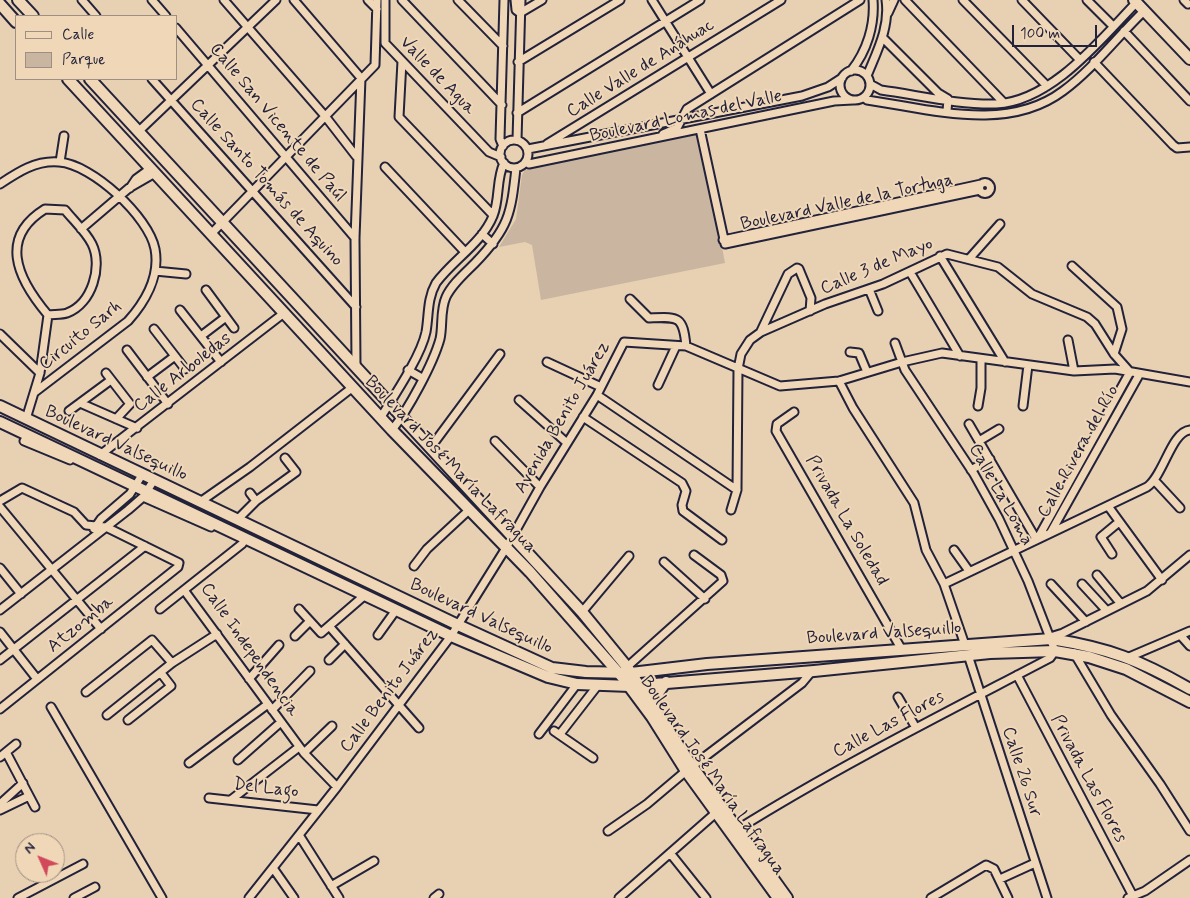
<!DOCTYPE html>
<meta charset="utf-8">
<style>
body{margin:0}
#map{position:relative;width:1190px;height:898px;overflow:hidden;background:#e8d0b2;font-family:Mynerve,sans-serif}
canvas{display:block}
.legend{position:absolute;left:15px;top:15px;width:162px;height:65px;box-sizing:border-box;background:#f0d7b7;border:1px solid #9e8f85;margin:0;padding:6px 9px;list-style:none;font-size:15px;color:#22223b}
.legend li{display:flex;align-items:center;gap:10px;height:25px}
.legend b{width:25px;border:1px solid #9e8f85}
.north{position:absolute;left:15px;top:833px;width:50px;height:50px;box-sizing:border-box;background:#f0d7b7;border:1px solid #9e8f85;border-radius:50%;rotate:314deg;font-size:14px;font-weight:700;line-height:20px;text-align:center;color:#22223b}
.north::after{content:'';display:block;margin:auto;width:18px;height:22px;background:#d1495b;clip-path:polygon(50% 0,100% 100%,50% 72%,0 100%)}
.scale{position:absolute;left:1012px;top:25px;width:85px;height:22px;box-sizing:border-box;border:2px solid #22223b;border-top:0;padding-left:6px;font-size:15px;line-height:18px;white-space:nowrap;color:#22223b;-webkit-text-stroke:4px #f0d7b7;paint-order:stroke}
</style>
<div id="map">
<canvas width="1190" height="898"></canvas>
<ul class="legend">
<li><b style="height:6px;background:#f0d7b7"></b>Calle</li>
<li><b style="height:14px;background:#cab6a0"></b>Parque</li>
</ul>
<div class="north">N</div>
<div class="scale">100 m</div>
</div>
<script>
const context = document.querySelector('canvas').getContext('2d');
context.lineJoin = 'round';
function fill(path, color) { context.fillStyle = color; context.fill(path, 'evenodd'); }
function strokePath(path, color, width, dash) { context.strokeStyle = color; context.lineWidth = width; context.lineCap = dash ? 'butt' : 'round'; context.setLineDash(dash || []); context.stroke(path); }
function drawText(font, color, halo, rows, align = 'center') {
  context.font = font + ' Mynerve,sans-serif'; context.lineWidth = 4; context.setLineDash([]); context.textBaseline = 'middle'; context.strokeStyle = halo; context.fillStyle = color; for (const [text, x, y, turn = 0] of rows) {
    context.save(); context.translate(x, y); context.rotate((+turn || 0) * Math.PI / 180); context.textAlign = isNaN(turn) ? turn : align; if (halo) context.strokeText(text, 0, 0); context.fillText(text, 0, 0); context.restore();
  }
}
fill(new Path2D(`
 M700,131L725,263L541,300L532,245L525,242L499,247L516,219L522,175L527,166Z`), '#cab6a0');
const street = new Path2D(`
 M82,0L96,16
 M152,0L166,16
 M224,0L325,116L356,156
 M294,0L361,78
 M368,0L377,9
 M385,0V43L489,152L501,157
 M402,0L502,105
 M458,0L503,46
 M515,0L516,10L520,13L542,0
 M652,0L711,94
 M905,0L1004,103
 M963,0L1047,86
 M1022,0L1079,59
 M1087,0L1113,26
 M1184,0L1188,4
 M888,13L894,0
 M176,28L355,238
 M1124,31L1190,101
 M883,38L938,93L948,99L947,111
 M402,61L399,117L493,215
 M518,62L620,0
 M1094,62L1173,145L1177,148L1190,147
 M840 85a15 15 0 1 1 30 0a15 15 0 1 1-30 0Z
 M851,71C867,51 875,25 873,0
 M867,76C877,51 890,27 886,0
 M152,79L356,307
 M870,84L881,90C918,95 958,105 996,104C1052,101 1100,40 1136,3
 M864,97L867,100C931,109 1007,133 1063,91C1093,69 1117,37 1144,11
 M517,113L700,0
 M700,129L725,244L980,190
 M139,131L276,0
 M663,134L677,128L687,109L860,0
 M500 154a14 14 0 1 1 28 0a14 14 0 1 1-28 0Z
 M517,140L521,0
 M547,144L781,0
 M503,146L500,139L504,0
 M528,149L802,96L828,87L842,78
 M60,162L64,136
 M526,162L529,164L834,101L853,100
 M385,167L465,252
 M979.5 188a5.5 5.5 0 1 1 11 0a5.5 5.5 0 1 1-11 0Z
 M0,184C18,172 36,160 59,162C92,164 149,217 155,249C160,276 145,302 128,321L35,392
 M130,188L136,179L151,168
 M45,209L65,210C74,221 86,232 92,244C103,266 92,304 67,313C61,315 53,314 48,315C15,276 0,237 45,209Z
 M81,229L129,188L155,173
 M211,234L375,65L377,0
 M482,234L493,244
 M723,240L981,184
 M940,256L1005,362
 M969,259L1000,224
 M1072,266L1117,307L1122,329L1114,354
 M155,271L186,274
 M910,272L960,356
 M869,289L878,311
 M206,290L234,328
 M630,299L649,318C678,317 683,315 686,346
 M180,310L221,362
 M154,329L185,369
 M761,331L788,274L797,268L799,269L811,298L810,311
 M0,334L40,373
 M201,336L226,317
 M1068,340L1074,371
 M127,350L168,404
 M850,352L859,353L867,372
 M547,362L601,387
 M356,365L355,238L361,78
 M408,370L422,378
 M106,373L130,404L116,419
 M147,377L175,356
 M839,381L853,408L914,503L926,550L944,584L965,645
 M658,385L676,346
 M597,395L737,490
 M519,400L567,443
 M80,403L137,428
 M978,406L981,388V360
 M1023,406L1028,365
 M69,411L111,380
 M794,412L777,424L776,431L902,650
 M381,417C394,396 421,356 426,332C429,315 427,299 436,283C453,260 482,243 493,216C500,199 496,179 504,163
 M583,417L682,483L686,491L682,505L683,511L722,540
 M26,419L40,373L48,315
 M969,424L1036,539
 M392,430C408,410 433,364 440,339C443,326 440,310 446,297C452,284 465,273 475,263C509,228 511,214 516,168
 M24,441L70,460
 M495,441L540,487
 M979,441L999,429
 M431,447L500,354
 M100,455L284,313
 M971,470L990,459
 M1155,481L1180,508
 M250,493L256,501
 M143,497L211,527
 M0,501L22,488L74,512L86,525L106,527L179,563L178,567L0,709
 M200,502L250,467L353,387
 M1108,506L1162,580
 M0,507L101,629
 M731,510L737,490L738,369L741,354L750,340L761,332L825,304L883,284L947,254L998,267L1032,294L1087,317L1095,324L1114,354L1130,372
 M238,519L256,501L296,472L285,458
 M94,529L101,519L130,494L142,475
 M1051,532L1139,375
 M1038,538L1130,372
 M954,550L969,571
 M1112,554L1101,537L1119,522
 M664,562L705,599
 M414,566L427,549L469,510
 M0,568L21,594
 M1097,575L1121,604
 M944,584L1147,487C1164,475 1171,432 1190,430
 M1051,584L1086,622
 M1082,584L1107,611
 M184,590L304,753L337,787
 M160,609L242,544L246,538
 M299,609L321,633L365,595
 M0,610L128,510L143,497L154,480
 M582,612L629,556
 M329,626L419,728
 M0,632L37,679
 M378,635L396,610
 M295,636L310,621
 M1181,636L1190,646
 M1050,637L1063,633L1147,591L1190,555
 M1074,653L1111,715L1160,784L1190,831
 M968,655L1047,898
 M1129,657L1190,631
 M0,660L145,546
 M329,660L345,644
 M627,667L723,581L721,575L694,555
 M1017,675L1133,896
 M249,679L279,645
 M86,692L152,640L172,663
 M898,697L916,728
 M51,707L162,898
 M272,710L310,671
 M107,715L172,663L217,634
 M128,720L171,686L161,673
 M554,731L593,758
 M539,734L577,684
 M560,734L598,685
 M6,752L35,807
 M304,753L332,726
 M0,757L16,744
 M238,760L281,722
 M189,763L268,704
 M209,798L318,810
 M232,799L299,747
 M0,804L23,783
 M0,810L29,796
 M738,829C839,766 945,713 1050,658L1055,651L1028,581L999,519L974,474L905,370L895,343
 M608,831L647,804L686,771L802,683L812,671
 M299,835L339,898
 M670,853L706,898
 M273,868L294,898
 M1000,879L1035,863
 M331,886L374,861
 M18,898L83,864
 M74,898L95,887
 M249,898L337,787L451,636L506,548L540,487L597,395L624,342L686,346L780,386L839,381L902,362L942,353L1074,371L1115,369L1190,382
 M434,898L439,894
 M619,898L718,811
 M931,898L986,865L994,869L1008,898
 M1128,898L1145,891L1190,860`);
const secondary = new Path2D(`
 M18,0L33,16
 M1134,0L1190,59
 M0,4L16,22
 M68,79L392,430L530,572L623,678L652,717L686,771L778,898
 M90,79L582,612L627,667L692,766L787,898`);
const primary = new Path2D(`
 M0,406L458,625L552,668L586,672L631,673L707,664L1051,639C1108,648 1140,660 1190,689
 M0,422L451,636L548,677L577,684L630,686L814,671L990,653L1055,651L1089,657L1126,669L1190,702
 M655,707L658,693L666,682`);
strokePath(street, '#22223b', 11);
strokePath(secondary, '#22223b', 14);
strokePath(primary, '#22223b', 14);
strokePath(street, '#f0d7b7', 7);
strokePath(secondary, '#f0d7b7', 10);
strokePath(primary, '#f0d7b7', 10);
drawText('18px', '#22223b', '#f0d7b7', [
 ["Calle Valle de Anáhuac",641,69,-32],
 ["Valle de Agua",437,76,46],
 ["Boulevard Lomas del Valle",686,117,-12],
 ["Calle San Vicente de Paúl",277,123,50],
 ["Calle Santo Tomás de Aquino",266,183,48],
 ["Boulevard Valle de la Tortuga",847,203,-12],
 ["Calle 3 de Mayo",877,267,-23],
 ["Circuito Sarh",81,336,-39],
 ["Calle Arboledas",183,373,-38],
 ["Avenida Benito Juárez",563,418,-60],
 ["Boulevard Valsequillo",116,444,25],
 ["Calle Rivera del Río",1079,452,-61],
 ["Boulevard José María Lafragua",450,465,46],
 ["Calle La Loma",1000,495,61],
 ["Privada La Soledad",846,521,60],
 ["Boulevard Valsequillo",481,617,25],
 ["Atzomba",81,625,-39],
 ["Boulevard Valsequillo",884,634,-4],
 ["Calle Independencia",249,650,55],
 ["Calle Benito Juárez",390,691,-53],
 ["Calle Las Flores",889,725,-28],
 ["Calle 26 Sur",1021,772,72],
 ["Boulevard José María Lafragua",712,776,55],
 ["Privada Las Flores",1088,779,62],
 ["Del Lago",266,789,7]
]);
</script>
